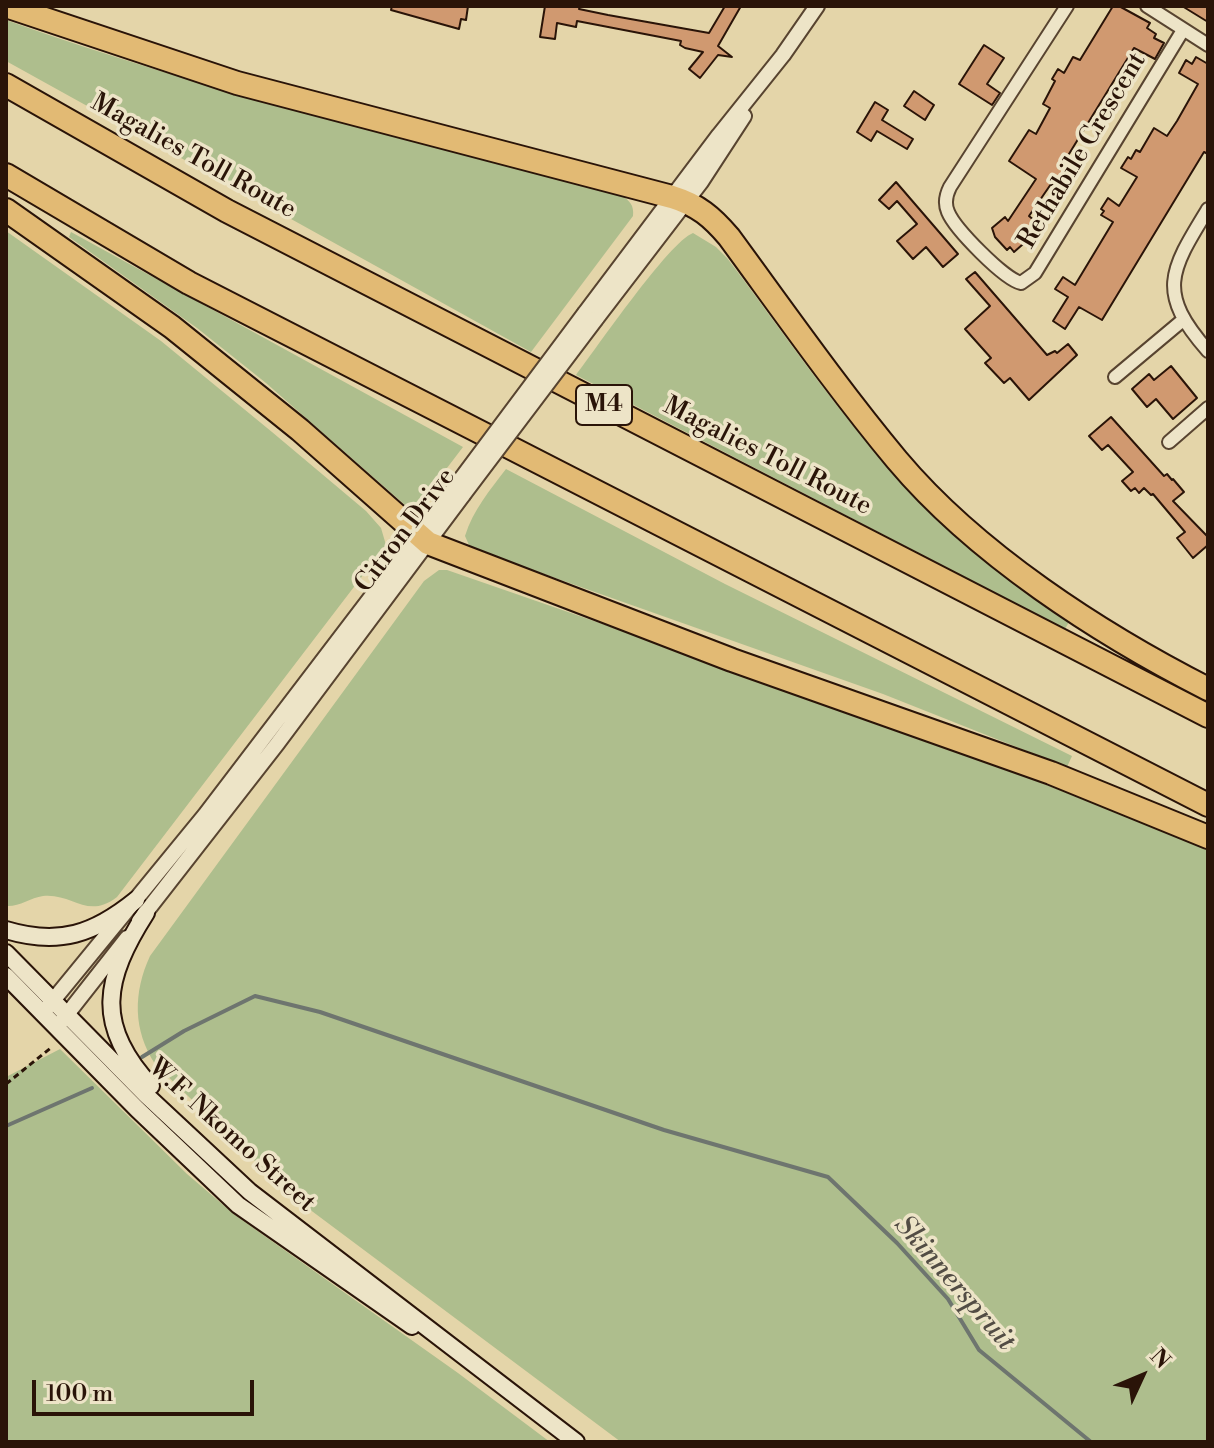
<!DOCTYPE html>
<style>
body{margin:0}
#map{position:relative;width:1214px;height:1448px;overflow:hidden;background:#e4d5a9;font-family:"Libre Bodoni",serif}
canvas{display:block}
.frame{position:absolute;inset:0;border:8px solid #2a1408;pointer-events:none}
.north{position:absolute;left:1102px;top:1336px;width:80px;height:80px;-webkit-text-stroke:6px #ede4c7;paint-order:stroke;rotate:46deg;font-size:22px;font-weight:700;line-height:32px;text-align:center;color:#2a1408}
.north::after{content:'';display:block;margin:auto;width:28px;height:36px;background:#2a1408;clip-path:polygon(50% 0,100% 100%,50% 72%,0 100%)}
.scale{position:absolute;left:32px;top:1380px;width:222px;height:36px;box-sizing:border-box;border:4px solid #2a1408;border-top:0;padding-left:10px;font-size:24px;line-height:28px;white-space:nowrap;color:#2a1408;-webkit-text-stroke:6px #ede4c7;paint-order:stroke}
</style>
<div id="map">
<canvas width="1214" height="1448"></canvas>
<div class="frame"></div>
<div class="north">N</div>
<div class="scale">100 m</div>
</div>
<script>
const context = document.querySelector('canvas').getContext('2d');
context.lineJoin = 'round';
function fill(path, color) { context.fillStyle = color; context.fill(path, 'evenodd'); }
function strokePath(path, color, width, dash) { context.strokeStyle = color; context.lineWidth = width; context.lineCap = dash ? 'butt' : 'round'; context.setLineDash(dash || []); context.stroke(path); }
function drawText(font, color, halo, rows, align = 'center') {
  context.font = font + ' "Libre Bodoni",serif'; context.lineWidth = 7; context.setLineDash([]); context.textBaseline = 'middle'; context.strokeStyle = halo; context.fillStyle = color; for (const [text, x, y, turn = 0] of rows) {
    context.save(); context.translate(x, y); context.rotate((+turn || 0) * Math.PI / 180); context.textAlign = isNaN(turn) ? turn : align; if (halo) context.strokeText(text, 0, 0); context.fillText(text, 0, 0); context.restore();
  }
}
fill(new Path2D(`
 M6,20C207,92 415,141 621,195C630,201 634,205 633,216L531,352L6,61Z
 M6,231L161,341L272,432L366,511L381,528L386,545L117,897C87,920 73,893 43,896C30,898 19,907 6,906Z
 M71,232L463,447L418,506L405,505L266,383L197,328L69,237Z
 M693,233L716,247L727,258C781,329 832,405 892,471C945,529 1004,578 1069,622L1065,629L576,375C596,349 669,242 693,233Z
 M506,469L725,584L1072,756L1067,767L883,694L479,551L469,545L465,536C473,510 490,490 506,469Z
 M439,570H447L908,730L1208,849V1442H621L289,1194L155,1064C133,1030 133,993 150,956L424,581Z
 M60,1049L187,1174L235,1215L458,1373L550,1442H6V1077Z`), '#aebe8d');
strokePath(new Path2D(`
 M142,1057L184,1031L255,996L320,1012L664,1130L828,1177L897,1243L948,1299L979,1350L1091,1442
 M6,1126L92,1088`), '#6e756f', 4);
const building = new Path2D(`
 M392,6H468L466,20L461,19L459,29L391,10Z
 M545,6H580L579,9L608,15L709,33L725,6H741L718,46L732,57L718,55L700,78L689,69L703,52L685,48L680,45L681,41L577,21L576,27L557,23L555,39L540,37Z
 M1113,6H1119L1150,23L1147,28L1156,34L1154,38L1164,43L1155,59L1134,48L1061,167L1070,173L1059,189L1051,184L1029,216L1043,228L1034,241L1030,238L1014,252L1010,247L1007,250L995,237L992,228L1005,217L1008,221L1036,179L1009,161L1029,130L1036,134L1050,108L1043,104L1055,81L1052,79L1058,69L1064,73L1073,57L1080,60Z
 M1182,6H1208V22Z
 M984,45L1004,58L987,84L1000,93L992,105L959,84Z
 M1196,57L1208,64V154L1204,152L1102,320L1079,307L1065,329L1053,321L1068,297L1055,289L1063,277L1075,285L1113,222L1101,215L1104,211L1101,209L1108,198L1119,206L1137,177L1121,168L1128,157L1131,159L1136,150L1140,152L1154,128L1167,136L1177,121L1198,84L1179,73L1186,60L1192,64Z
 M914,91L934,105L925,120L904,106Z
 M875,102L888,110L882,120L913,139L907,149L877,131L871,141L857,132Z
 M896,182L958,254L943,267L926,247L913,259L897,241L917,224L897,201L889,209L879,200Z
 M975,272L1047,355L1055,351L1057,353L1068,344L1077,355L1029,400L1010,378L1004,383L985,363L991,358L965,329L990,306L966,279Z
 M1171,366L1197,398L1173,419L1156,399L1147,407L1132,389L1149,374L1154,380Z
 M1111,417L1164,476L1167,474L1172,480L1173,479L1184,492L1173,501L1208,537V545L1193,558L1177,538L1185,532L1153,494L1151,495L1144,488L1139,493L1135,488L1131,491L1122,481L1133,472L1108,445L1102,450L1089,436Z`);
fill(building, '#d09970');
strokePath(building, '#2a1408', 2);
const minor = new Path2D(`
 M1067,6L950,187C946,195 944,203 948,212C955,229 1004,279 1021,283L1035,273L1183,30
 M1147,6L1208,45
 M1208,209C1170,271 1156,292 1208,351
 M1115,377L1183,320
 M1169,442L1208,408`);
const tertiary = new Path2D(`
 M585,313L719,135L783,55L817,6
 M596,319L701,182L744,116
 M139,921L277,744L463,495
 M46,1009L205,815L455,487
 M61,1022L127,938`);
const secondary = new Path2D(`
 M146,913C104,979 94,1025 151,1086
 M6,930C59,946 94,934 136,900
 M6,953L146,1095L250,1192L576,1442
 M6,976L137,1109L238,1205L412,1326`);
const motorway = new Path2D(`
 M6,6L237,83L672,197C698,205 712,217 729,237C784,312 838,389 897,460C976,554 1100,634 1208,689
 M6,85L227,211L1208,716
 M6,175L189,283L1208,805
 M6,210L172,327L300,430L428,543L732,660L1051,773L1208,837`);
strokePath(minor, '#584430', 16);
strokePath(tertiary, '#584430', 18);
strokePath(secondary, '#2a1408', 20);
strokePath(motorway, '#2a1408', 26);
strokePath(new Path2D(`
 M6,1084L52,1047`), '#2a1408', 3, [6, 4]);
strokePath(minor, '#ede4c7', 12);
strokePath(tertiary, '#ede4c7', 14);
strokePath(secondary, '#ede4c7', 16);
strokePath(motorway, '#e2ba74', 22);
const tertiaryBridge = new Path2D(`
 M455,487L585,313
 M463,495L596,319`);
strokePath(tertiaryBridge, '#584430', 18, []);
strokePath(tertiaryBridge, '#ede4c7', 14);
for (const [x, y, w] of [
 [604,405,56]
]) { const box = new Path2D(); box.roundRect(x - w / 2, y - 20, w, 40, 6); context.fillStyle = '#ede4c7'; context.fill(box); strokePath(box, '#2a1408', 2); }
drawText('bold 24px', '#2a1408', null, [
 ["M4",604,405]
]);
drawText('26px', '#2a1408', '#ede4c7', [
 ["Rethabile Crescent",1083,151,-59],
 ["Magalies Toll Route",193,157,29],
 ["Magalies Toll Route",767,457,27],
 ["Citron Drive",406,531,-53],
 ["W.F. Nkomo Street",231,1136,42]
]);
drawText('italic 28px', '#524c44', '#ede4c7', [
 ["Skinnerspruit",954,1284,49]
]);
</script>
